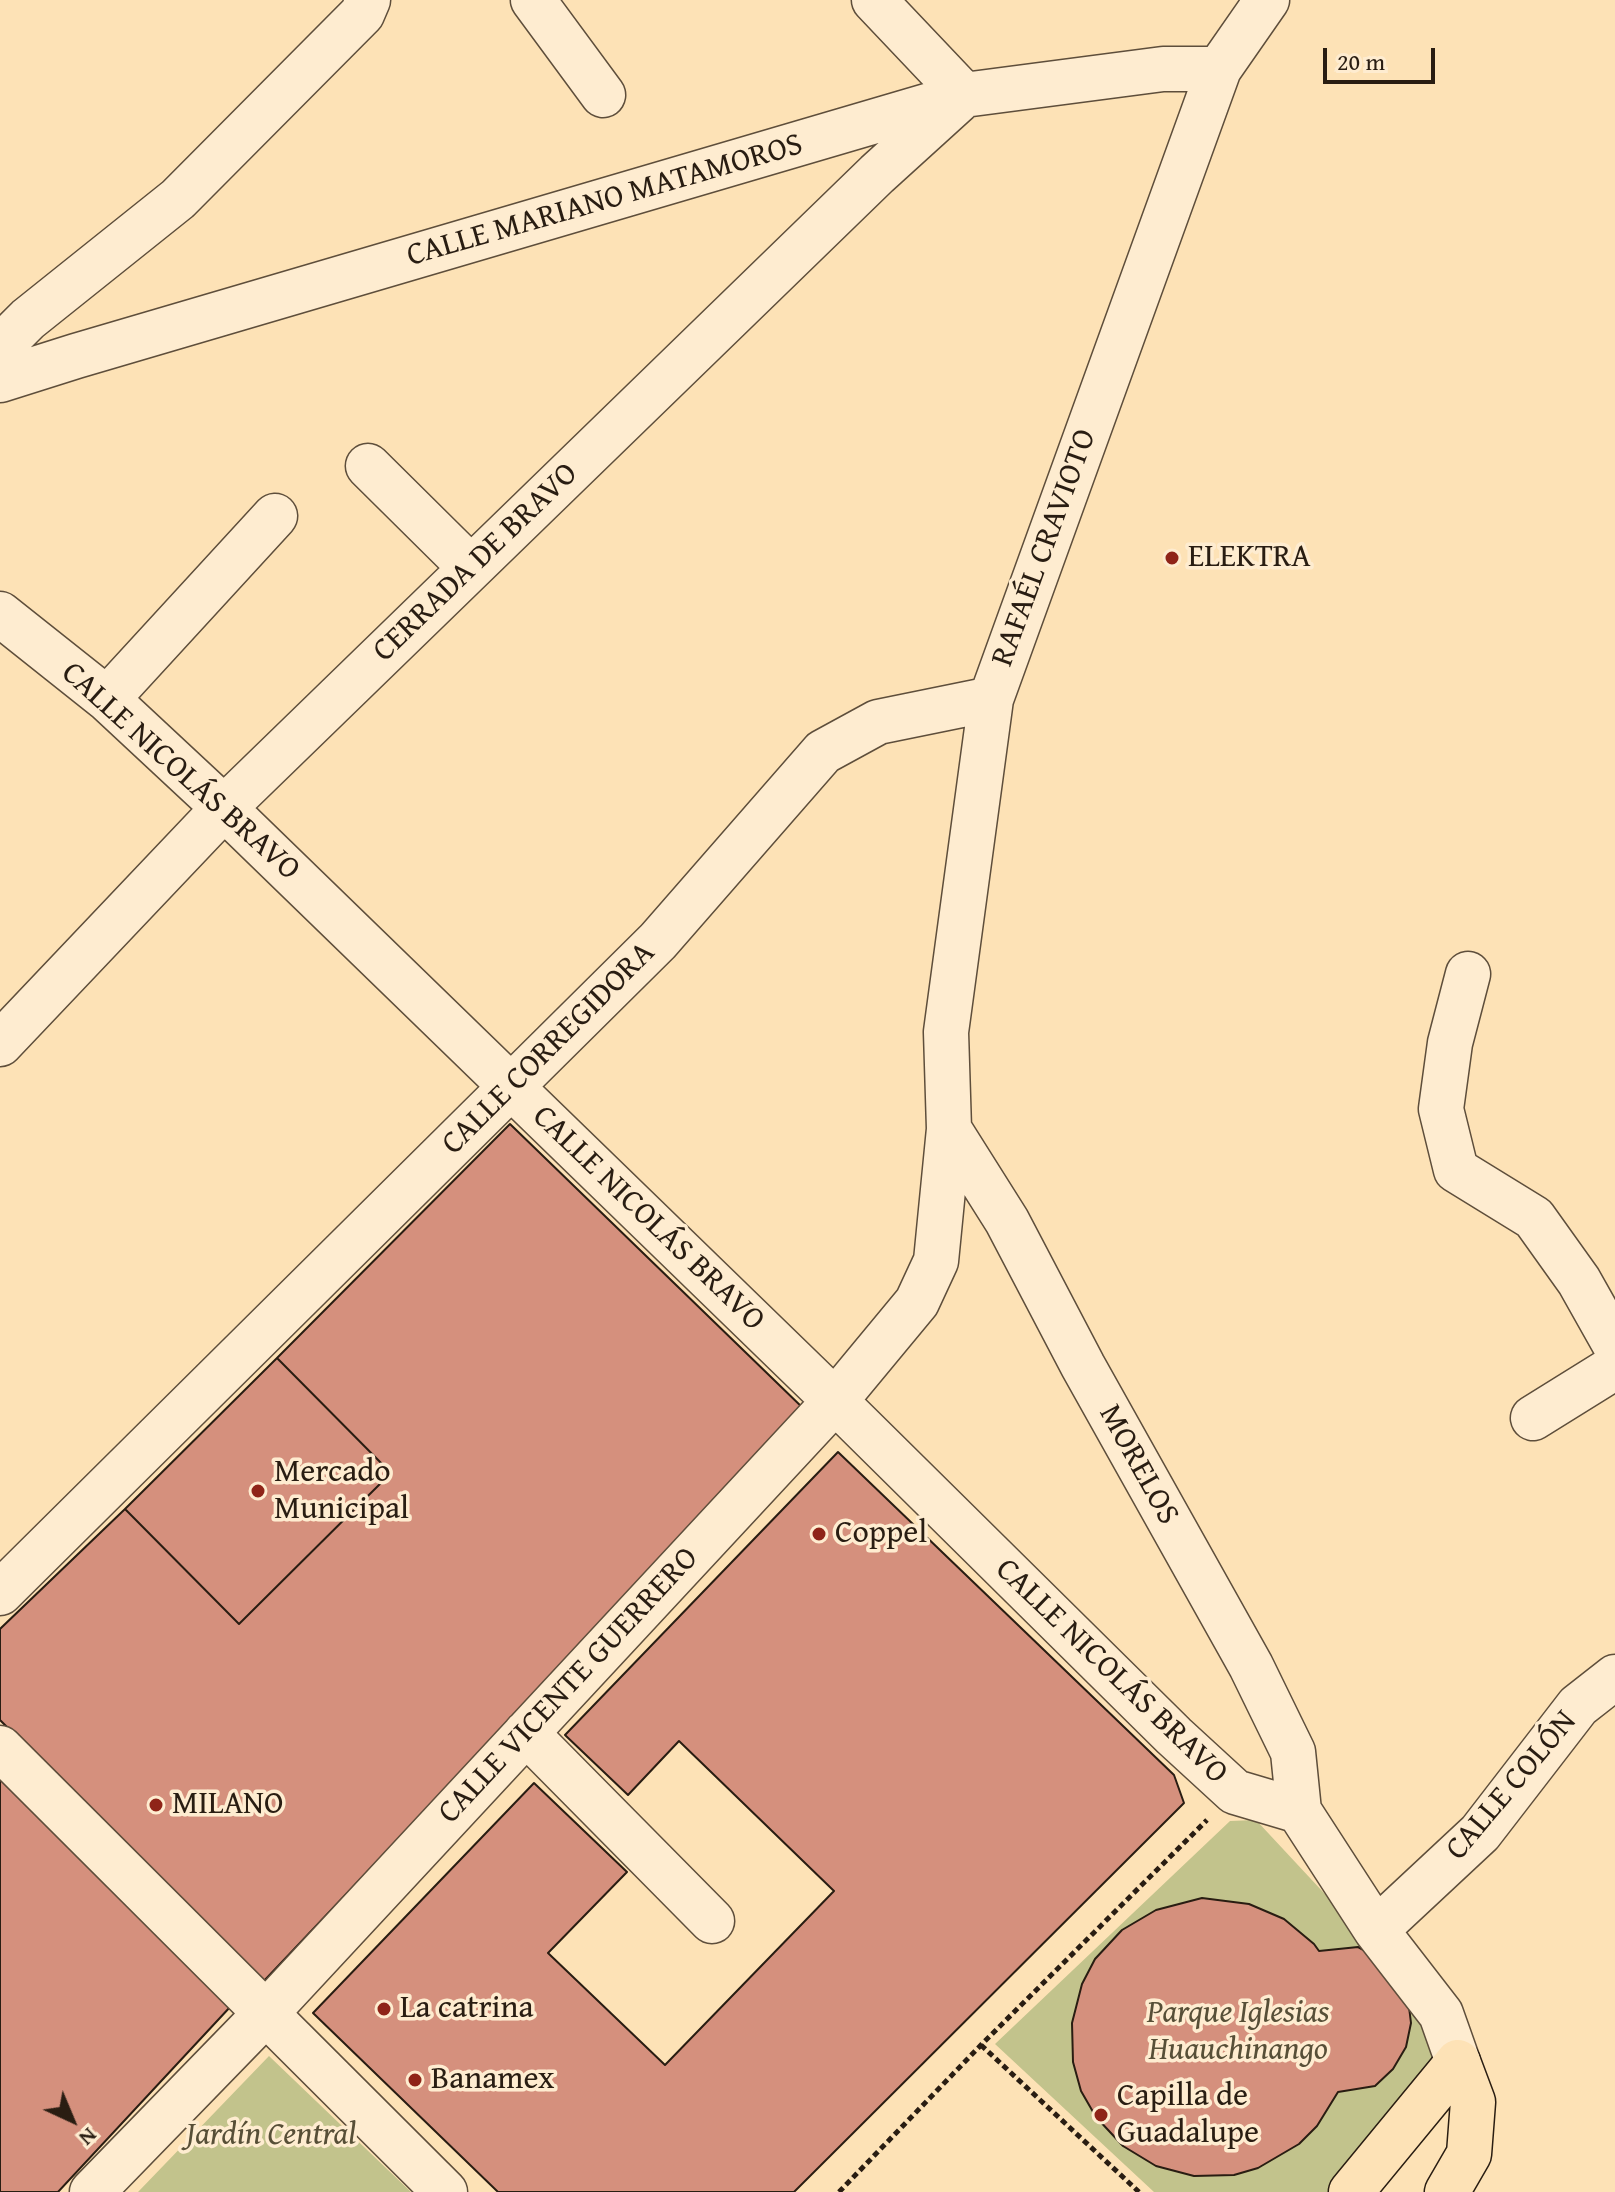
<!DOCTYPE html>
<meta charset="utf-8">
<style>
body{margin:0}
#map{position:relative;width:1615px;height:2192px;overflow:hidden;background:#fde2b6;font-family:"Gentium Book Plus",serif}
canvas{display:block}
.north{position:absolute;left:32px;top:2080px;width:80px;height:80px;-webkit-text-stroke:6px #feecd0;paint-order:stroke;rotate:136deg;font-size:22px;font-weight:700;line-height:32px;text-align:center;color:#291d12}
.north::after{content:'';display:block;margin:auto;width:28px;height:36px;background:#291d12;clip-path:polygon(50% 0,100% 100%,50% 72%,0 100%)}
.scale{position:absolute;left:1323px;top:48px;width:112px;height:36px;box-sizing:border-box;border:4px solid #291d12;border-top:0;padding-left:10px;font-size:24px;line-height:28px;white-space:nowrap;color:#291d12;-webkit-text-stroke:6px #feecd0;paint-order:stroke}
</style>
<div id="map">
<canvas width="1615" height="2192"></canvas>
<div class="north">N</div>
<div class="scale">20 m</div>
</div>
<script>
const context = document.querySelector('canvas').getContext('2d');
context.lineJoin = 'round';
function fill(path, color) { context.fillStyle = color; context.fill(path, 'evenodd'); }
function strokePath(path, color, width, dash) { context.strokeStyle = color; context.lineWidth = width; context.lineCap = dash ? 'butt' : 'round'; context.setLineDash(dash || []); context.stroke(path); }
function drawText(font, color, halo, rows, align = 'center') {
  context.font = font + ' "Gentium Book Plus",serif'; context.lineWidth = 7; context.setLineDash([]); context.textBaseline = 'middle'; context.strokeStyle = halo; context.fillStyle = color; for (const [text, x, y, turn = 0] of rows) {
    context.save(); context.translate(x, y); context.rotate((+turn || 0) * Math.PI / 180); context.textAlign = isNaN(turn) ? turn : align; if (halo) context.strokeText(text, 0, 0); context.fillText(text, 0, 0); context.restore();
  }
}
fill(new Path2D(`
 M1256,1820L1405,1980L1440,2040L1430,2080L1331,2192H1154L995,2044L1230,1821Z
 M269,2056L411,2192H138Z`), '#c2c38c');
const building = new Path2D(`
 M510,1124L805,1410L262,1983L0,1720V1629L125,1509L239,1624L391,1473L277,1358Z
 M277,1358L391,1473L239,1624L125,1509Z
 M838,1452L1174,1775L1184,1803L794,2192H498L313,2013L534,1783L627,1872L548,1953L665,2065L834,1891L679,1741L628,1795L565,1735Z
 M0,1776L231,2006L58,2192H0Z
 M1202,1898L1249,1904L1284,1919L1314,1944L1319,1951L1358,1947L1380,1959L1408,1999L1411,2023L1406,2047L1393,2069L1375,2086L1338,2092L1317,2126L1299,2144L1258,2168L1234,2175L1194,2176L1156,2166L1123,2146L1096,2117L1081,2091L1073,2062L1072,2023L1082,1984L1095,1959L1122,1930L1156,1910Z`);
fill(building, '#d5907d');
strokePath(building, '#291d12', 2);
const minor = new Path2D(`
 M533,0L603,95
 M0,347L28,319L178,199L362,14L368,0
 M0,380L76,356L964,95L1163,69H1219
 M368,466L471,568
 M0,614L107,699L224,808L835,1401L1174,1736L1235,1792L1299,1811
 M107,699L275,516
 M1468,974L1450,1043L1441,1109L1456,1170L1534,1218L1579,1281L1615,1345
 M0,1044L224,808L877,174L964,95L874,0
 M949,1129L1007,1221L1083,1366L1251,1666L1293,1752L1299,1811L1376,1930L1441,2014L1458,2062
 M1533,1418L1615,1367
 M0,1593L658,941L823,752L878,722L991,699
 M526,1733L712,1921
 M0,1748L445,2192
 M1376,1930L1480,1833L1578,1706L1615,1677
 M92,2192L267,2012L835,1401L917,1302L936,1261L949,1129L946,1032L991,699L1219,69L1267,0`);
const major = new Path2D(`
 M1351,2192L1458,2062L1473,2102L1469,2154L1447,2192`);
strokePath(minor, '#5e4e3b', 47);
strokePath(major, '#291d12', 47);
strokePath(new Path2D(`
 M981,2045L1139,2192
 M839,2192L981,2045L1207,1820`), '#291d12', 5, [6, 4]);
strokePath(minor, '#feecd0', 44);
strokePath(major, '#fde2b6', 44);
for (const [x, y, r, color] of [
 [1172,558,8,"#8f2418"],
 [258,1491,8,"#8f2418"],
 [819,1534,8,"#8f2418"],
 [156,1805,8,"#8f2418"],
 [384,2009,8,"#8f2418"],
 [415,2080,8,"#8f2418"],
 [1101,2115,8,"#8f2418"]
]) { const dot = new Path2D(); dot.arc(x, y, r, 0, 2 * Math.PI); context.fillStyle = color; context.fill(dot); strokePath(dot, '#feecd0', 3); }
drawText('32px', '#291d12', '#feecd0', [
 ["CALLE MARIANO MATAMOROS",605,201,-16],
 ["RAFAÉL CRAVIOTO",1045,548,-70],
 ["CERRADA DE BRAVO",476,563,-44],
 ["CALLE NICOLÁS BRAVO",180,772,42],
 ["CALLE CORREGIDORA",549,1049,-45],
 ["CALLE NICOLÁS BRAVO",648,1219,44],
 ["MORELOS",1138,1465,61],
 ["CALLE NICOLÁS BRAVO",1111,1672,44],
 ["CALLE VICENTE GUERRERO",569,1686,-47],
 ["CALLE COLÓN",1512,1786,-50]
]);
drawText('32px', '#291d12', '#feecd0', [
 ["ELEKTRA",1188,558],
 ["Mercado",274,1473],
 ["Municipal",274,1510],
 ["Coppel",835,1534],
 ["MILANO",172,1805],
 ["La catrina",400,2009],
 ["Banamex",431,2080],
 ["Capilla de",1117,2097],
 ["Guadalupe",1117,2134]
], 'left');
drawText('italic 32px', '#574f37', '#feecd0', [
 ["Parque Iglesias",1238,2014],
 ["Huauchinango",1238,2051],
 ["Jardín Central",271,2136]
]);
</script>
